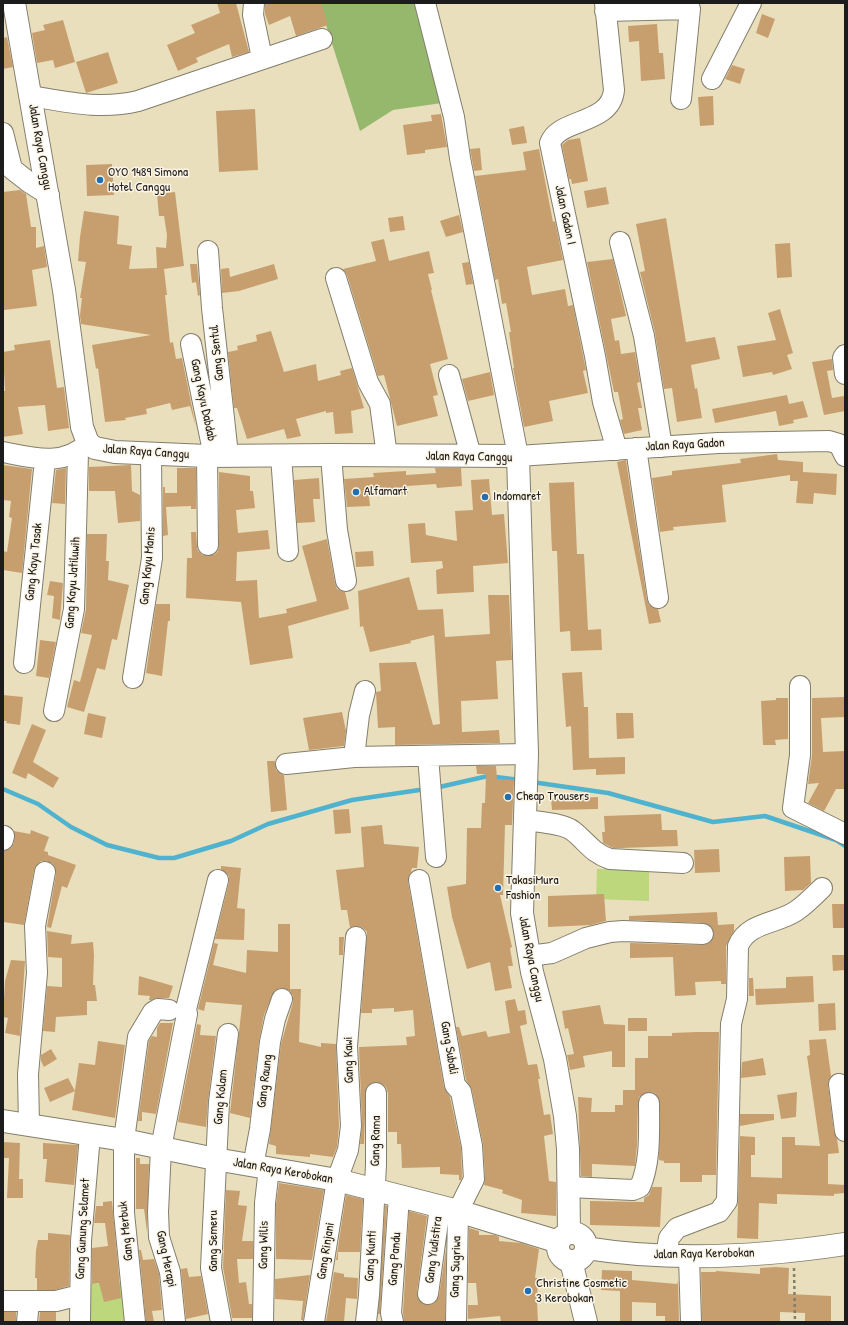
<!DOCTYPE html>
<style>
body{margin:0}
#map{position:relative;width:848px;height:1325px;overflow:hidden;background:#eadfbc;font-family:"Patrick Hand",sans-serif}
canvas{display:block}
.frame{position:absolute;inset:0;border:4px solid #1c1c1c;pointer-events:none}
</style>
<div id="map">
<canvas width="848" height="1325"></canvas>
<div class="frame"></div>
</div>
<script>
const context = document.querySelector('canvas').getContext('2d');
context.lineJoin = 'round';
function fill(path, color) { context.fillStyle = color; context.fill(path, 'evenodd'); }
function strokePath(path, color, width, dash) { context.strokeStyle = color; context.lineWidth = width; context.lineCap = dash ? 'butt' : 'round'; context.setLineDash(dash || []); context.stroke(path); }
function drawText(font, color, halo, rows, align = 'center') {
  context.font = font + ' "Patrick Hand",sans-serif'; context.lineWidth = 3; context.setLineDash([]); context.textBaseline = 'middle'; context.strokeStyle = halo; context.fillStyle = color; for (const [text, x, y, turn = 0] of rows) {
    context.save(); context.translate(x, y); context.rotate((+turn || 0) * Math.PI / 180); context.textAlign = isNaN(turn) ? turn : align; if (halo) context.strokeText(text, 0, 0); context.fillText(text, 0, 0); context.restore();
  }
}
fill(new Path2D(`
 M597,869L649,870V901L596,899Z
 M127,1283V1322H74V1284Z`), '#bcd77c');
fill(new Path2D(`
 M319,3H424L442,103L393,110L360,131Z`), '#95b86c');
strokePath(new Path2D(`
 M532,782L608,793L713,822L765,816L836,840L845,846
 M435,788L488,776L520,780
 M3,789L38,804L71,827L107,845L159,858H174L231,841L268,824L352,800L426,789`), '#4fb2ce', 4.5);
fill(new Path2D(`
 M217,3H236L249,52L232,57L229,44L196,58L198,62L178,71L167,45L195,33L191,25L220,13Z
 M269,3H321L328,25L296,36L290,16L269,25L265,14V4Z
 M762,14L775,19L768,38L756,33Z
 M63,20L75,62L55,68L53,60L37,63L32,33L45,30L43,25Z
 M657,24L659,53H663L665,79L641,81L639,41L629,42L628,26Z
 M7,37L13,67L3,69V38Z
 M108,52L118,83L86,93L76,62Z
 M732,65L745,69L740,84L725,79Z
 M713,96L714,125L700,126L698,97Z
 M255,109L258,170L219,172L216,111Z
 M441,114L447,147L425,150V153L407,155L403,125L432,121L431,115Z
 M524,126L527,143L512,145L509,129Z
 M580,138L588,181L572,184L571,179H569L562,145L568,140Z
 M480,148L482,170L474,171L470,149Z
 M539,149L553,222L555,221L563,260L527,267L532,295L565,289L568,306L573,305L586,370L583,371L588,393L549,401L553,421L524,427L513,368H514L509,332H511L506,303L502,304L498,279L495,280L475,176L526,170L523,152Z
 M112,164L114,195L87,196L86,165Z
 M606,187L609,204L587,208L584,191Z
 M20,190L26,194L31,227H36V248L44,246L47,267L32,270L37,306L4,310L3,192Z
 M175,192L184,266L164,269L167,295H165L170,343L173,342L176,359L182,358L196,427L190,406L172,410L170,403L146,409L147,414L125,418L126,420L105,422L98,368L96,369L92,345L151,335L81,324L80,315L82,298H80L86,262L78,261L80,237L84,211L119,216L117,244L132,246L129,269L157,268L156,247L166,248L167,235L164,216H159L157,194Z
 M459,215L463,232L446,237L440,221Z
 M403,216L405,230L390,232L388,218Z
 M666,218L686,342L715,337L720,359L691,365L695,389L697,388L702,418L677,422L672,388L664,389L655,333L640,272L645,271L636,224Z
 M384,239L389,261L429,251L434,273L428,274L432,290H431L448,359L430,364L438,395L433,396L438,416L397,426L384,375L378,376L347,275L343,269L376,261L371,242Z
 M790,243L792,277L777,278L775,244Z
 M613,259L626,316L611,319L615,341L619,340L621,354L635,352L640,382L637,383L642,408H638L642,430L624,434L620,420L623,419L618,392H614L587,262Z
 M469,262L473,284L466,285L462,263Z
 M190,264H197L200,295L198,296L196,282L192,283Z
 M274,264L278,279L239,291L222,293L221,269L229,268L230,277Z
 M780,309L793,353L787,355L792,369L773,375L772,372L743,377L737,346L776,340L768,313Z
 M271,331L284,372L316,364L318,381L341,375L340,371L352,368L364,408L351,411L353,433L335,434L333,412L326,413V411L296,419L301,436L287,439L284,429L247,439L237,408H234L228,352L238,350L237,346L257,341L256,335Z
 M50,340L57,388L64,387L69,428L48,431L45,405L18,407L23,434L3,437V391H5L3,352L15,350L14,345Z
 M832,359L833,370L827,371L832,398L844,396L845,411L824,415L812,362Z
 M490,372L494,395L468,401L462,379Z
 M787,395L789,404L803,401L808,417L793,420L794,423L779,426L776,411L715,423L712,409Z
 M777,454L778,460L803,462V472L837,474L836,495L814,493L813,504L796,503L798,481H790V475L722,485L726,522L673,527L674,530L660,532L652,478L672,475V471L741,463L740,459Z
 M626,460L647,600L649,605L658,609L661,622L649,624L617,462Z
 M3,465L32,469L22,573L3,570V551L7,552L12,518L9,517L11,501L3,500Z
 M131,465L132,491L140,495V521L118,523L115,491H89V467Z
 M66,468L65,504L52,503L56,470Z
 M177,468H196V509H191V506L166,507L168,535L163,536V487H165V493H177Z
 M435,468H461L462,486L437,488L436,484L407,486L408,493L369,496L370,506L347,507L344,479L374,477L373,473L406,471V475L436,473Z
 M219,472L250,476V491H253L255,508L236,510L238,533L268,530L270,549L237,552L236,581L257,580L259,618L287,613L286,609L317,601L302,546L327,539L335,583L337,589L345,592L349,609L288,626L293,658L250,665L241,602L186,598L187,558H192L191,532H196L197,546L198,551L203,555H214L218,551L219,545Z
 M319,478L320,499H313L315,522L297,523L294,480Z
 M489,479L492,515L504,514L508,563L473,566L474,592L437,594L436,570L443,568L442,561L411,563L408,524L425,523L426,535L457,541L455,511L473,510L471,480Z
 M574,482L577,554H584L588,630L601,629L602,650L571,651L570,631L560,632L557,551H552L549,483Z
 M87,534H107L106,561H109L108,580L129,585L117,640L112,639L105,670L97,668L84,712L67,707L74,680L80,682L92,635L81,633L86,609Z
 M373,551L374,566L356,567L355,552Z
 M409,577L418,610L443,609L445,637L490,634L488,595H509L512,660L496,661L498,699L461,701L462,732L499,730L500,743L395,745V727L378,728L376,692L381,691L379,663L416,662L433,725L440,724L434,635L410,641L411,643L370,652L363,626L360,627L358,591Z
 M50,581L63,583L60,620L52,618L54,596L47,595Z
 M156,604H170V621H168L162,676L146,673Z
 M40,640L56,642L49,678L36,676Z
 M582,672L584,707H588L589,758L625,757V774L596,775V769L573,770L571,726L566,727L562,673Z
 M3,695L23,697L20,725L6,723L7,721H3Z
 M845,697V717L821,718L823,752L845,751V789H836L824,811L808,803L819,783L808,784L812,755V698Z
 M776,698H788V739L775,740L776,745H763L761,701L776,700Z
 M342,712L346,731L344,746L309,750L303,718Z
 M88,713L106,717L102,738L84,734Z
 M616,713H633L634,738L617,739Z
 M32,724L46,730L33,762L59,778L53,788L28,773L26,779L12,773Z
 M267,761H275L276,770L284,775L287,810L271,812Z
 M476,766H496L497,779L514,780L512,825H505L503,895H500L512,947L510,948L513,966H508L512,988L495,991L490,962L467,969L452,917L447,887L466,884L467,828H481L482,803H485L486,774H477Z
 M598,797V809L552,810L551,799Z
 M349,809L351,833L335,834L333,810Z
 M661,814L662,830H677L678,846L622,848H613L603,843L602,832H605L604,816Z
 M382,825L384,844L419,847L417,868H412L408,882L444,1087L450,1097L461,1148L462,1177L461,1180H459V1175L440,1174V1167L402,1168L401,1144H397V1132H388V1093L386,1087L381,1083H371L366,1088L364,1144H360L362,1125L359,1047L407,1045L406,1037L415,1036L413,1010L394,1012V1008L372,1009V1013H361L367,932L363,928L357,926L350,928L347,910H341L336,870L364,867L361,827Z
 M31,830L49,837L44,851L48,852V855L76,865L67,888L62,886L51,928L47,927L56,874L53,864L47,861H41L34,870L24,925L3,922L4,851L11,848L14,843V831L30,834Z
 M719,849L720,872L695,873L694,850Z
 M810,856L811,883L803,890L785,891L784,857Z
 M221,866L241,868L237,908L245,909L244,940L215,939L229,882V876L221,869Z
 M604,894L606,921L591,925L548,927V896Z
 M832,904H845V928H833Z
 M717,912L718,925L734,924V931L726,946V984H721V981L695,982L696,995L675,996L673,957L630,958V943L703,945L712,940L714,934L709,925L704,923L629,920V916Z
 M278,924H290V989H301L299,1042L321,1047V1043L336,1044L339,1126L337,1147L333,1157L310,1154V1157L276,1154V1146L269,1144L281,1044L293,1002V996L290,991L280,988L274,991L264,1015L259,1041L250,1118L230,1113L242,1005L206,1002L204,1011L198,1009L214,943L218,944L213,965L246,973L247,950L278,952Z
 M47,931L72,935L71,944L93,942L94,955L93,985H95L97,1001H87V1015L56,1017L55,1032L43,1031L47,986L62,987V958L48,957Z
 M339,937H344L343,955H339Z
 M832,955H845V970L833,971Z
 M11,960L25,961L20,1036L5,1033L8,1018L3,1017L5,981Z
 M139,976L173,986L169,998H159L151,1000H149L150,996L138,995Z
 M813,976L814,1002L756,1005L755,989L786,988V977Z
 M749,978H753L754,996H749Z
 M515,999L518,1011L525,1010L527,1024L520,1026L528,1065L537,1064L540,1079H538L544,1115L550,1114L553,1134L544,1136L549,1181L556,1182V1216L521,1213L522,1200L502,1193L503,1190L484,1185L485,1178L483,1144L472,1090L466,1080L456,1027H459L462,1036L486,1031L488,1037L510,1033L505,1001Z
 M835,1003L836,1030L819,1031L818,1004Z
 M600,1005L604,1024L625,1025V1067H612V1051L583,1056L585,1067L570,1070L567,1055L574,1054L568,1028L565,1029L562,1011Z
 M628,1018H647V1031H628Z
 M160,1023H173L156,1114L142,1112V1121H138L149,1041L152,1036L157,1037V1028Z
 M197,1024L201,1025L200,1035L216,1036L208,1101L206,1127L178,1122Z
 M696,1032H719L716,1175H702V1182H680V1163H664V1161L659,1160L660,1103L655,1093L649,1092L639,1097L638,1103L637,1145L635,1166L592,1164V1177L581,1176L578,1097L592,1098L591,1112H615V1105H623V1090H635V1058H648V1036H672V1033Z
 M826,1039L831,1076L828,1085L834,1132L837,1139L839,1153L828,1154V1184L845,1185V1193L834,1194V1196L777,1194V1204L759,1203L758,1239L737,1238L740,1136L755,1137V1155H751V1177L782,1178V1137H795V1145L820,1146L807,1056L810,1055L809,1040Z
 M98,1041L125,1045L115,1118L72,1110L79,1063L95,1065Z
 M51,1049L57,1059L44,1067L41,1061V1055Z
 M763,1058L766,1075L741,1078L742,1062Z
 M68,1078L75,1091L50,1102L44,1088Z
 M797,1092L796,1117L781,1119L777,1095Z
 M740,1114H774V1120L740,1126Z
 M3,1142L20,1143L19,1179H23V1198H7L9,1158H3Z
 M43,1143L78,1145L74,1185L45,1182L47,1159H43Z
 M136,1158H140V1164H149L147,1232L144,1209H136Z
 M279,1183L324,1190L312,1260L276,1259V1204Z
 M652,1187H662L660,1227L590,1225V1201L644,1202V1198L649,1195Z
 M226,1190L240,1191L238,1205L247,1206L242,1241H253V1259H237L239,1283L246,1282L249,1304H252V1318H232L223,1267Z
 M346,1195L363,1199L360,1252H338V1260H336Z
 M112,1201L121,1298L104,1302L99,1283L92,1284V1248L108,1246L105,1223H94L96,1206H103V1202Z
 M385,1205L387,1206L380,1314H378Z
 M409,1211L427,1216L417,1292L418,1299L426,1305L433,1304L439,1296L446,1249L445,1322H404L403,1312Z
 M469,1228L479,1231V1235H495L499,1237V1241L521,1243L539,1249L535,1278H538L537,1302L538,1322H501L500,1316L468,1319V1305H478L476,1283H468Z
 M48,1233L70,1235L69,1286L55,1290H37V1278H35L36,1250L38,1240H48Z
 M139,1250H141L143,1260L154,1259L159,1274L162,1310L152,1311L154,1322H146Z
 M776,1267L789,1268L788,1294L831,1296V1322H805V1313L780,1312V1322H702L701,1272H716V1271L760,1274V1268Z
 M187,1268L189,1277L201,1276L208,1314L186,1319L181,1269Z
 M602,1270L632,1271V1280L677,1284L678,1281L679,1322H665V1316H656V1303L632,1302V1321H620V1291L601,1290Z
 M334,1272L344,1274V1277L358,1278L357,1299L346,1298L344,1322H326Z
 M310,1275L303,1320H301L303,1301L275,1299V1279Z
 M3,1312H16V1322H3Z
 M40,1312H56V1322H39Z`), '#c79f6f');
const minor = new Path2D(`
 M254,3L253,15L262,58
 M425,3L454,117L460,158L518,456L718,443L829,441L839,444L845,456
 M605,3L614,90C611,125 559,118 550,143L595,356L603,402L617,450
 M605,11L690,9L681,99
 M712,79L751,3
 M31,96C68,102 100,110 138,101L322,39
 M3,133L12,169L30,183L49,195
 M620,242L644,336L662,447
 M208,251L212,308L228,455
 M336,278L368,382L380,404L387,456
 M191,344L214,456
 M845,355L843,358L845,374
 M449,375L471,456
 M636,448L658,598
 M3,452C33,458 64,467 88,443
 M331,455L337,530L346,581
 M207,456L208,545
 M281,456L288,551
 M24,663L45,460
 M133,678L152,558L151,453
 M800,686V755L793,808L845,834
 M54,711L74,609L78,452
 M428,756L436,857
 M354,757L359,715L365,691
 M286,764L354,757L527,754
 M525,820C538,822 563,823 573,831C587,842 592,853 610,859L683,863
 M3,840L4,836
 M419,880L455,1085L461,1092L472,1146L474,1179L458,1211L456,1322
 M529,956L552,953L586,938L610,932L623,931L703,934
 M839,1084L845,1131
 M29,1125L28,1074L37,973L35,926L45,872
 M253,1166L260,1129L270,1042L275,1019L282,999
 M569,1187L633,1190L640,1187C651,1162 649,1130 649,1103
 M666,1256L669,1238L677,1228L719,1212L727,1201L731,1024L737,999L738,946C748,922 777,924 796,911C805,905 814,896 822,888
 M689,1257L691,1322
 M428,1294L440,1207
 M3,1301H56L80,1295
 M27,1322L29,1302
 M80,1322L81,1241L90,1135
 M135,1322L124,1213V1140L138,1037L153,1012L158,1009L169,1010
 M175,1322L170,1272L159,1237L158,1212L161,1148L187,1014L186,1009L218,880
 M221,1322L211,1268L219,1102L228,1034
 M263,1322L265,1203L269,1168
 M314,1322L337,1180L348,1150L351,1126L347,1046L356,937
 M366,1322L369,1295L376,1165V1093
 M393,1322L391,1313L399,1196`);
const major = new Path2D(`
 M14,3L64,290L82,427L88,443L95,448L115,452L207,456L331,455L518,456L527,754L522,913L532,972L555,1059L565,1116L568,1149L569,1233
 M3,1121L124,1140L215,1159L337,1180L458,1211L559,1242
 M558 1247a14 14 0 1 1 28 0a14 14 0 1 1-28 0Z
 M586,1248C672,1262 759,1257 845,1244
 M571,1261L586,1322`);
strokePath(minor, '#837e6c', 22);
strokePath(major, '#837e6c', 24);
strokePath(new Path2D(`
 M794,1268L795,1322`), '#837e6c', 2.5, [3, 3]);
strokePath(minor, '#fff', 20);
strokePath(major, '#fff', 22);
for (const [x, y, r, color] of [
 [100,180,4,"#1f6fb2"],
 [356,492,4,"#1f6fb2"],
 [485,497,4,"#1f6fb2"],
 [508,797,4,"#1f6fb2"],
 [498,888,4,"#1f6fb2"],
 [528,1291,4,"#1f6fb2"]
]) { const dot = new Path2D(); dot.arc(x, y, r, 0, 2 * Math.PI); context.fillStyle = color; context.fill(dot); strokePath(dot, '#fcf5e5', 1.5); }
drawText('13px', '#1c1c1c', '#fcf5e5', [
 ["Jalan Raya Canggu",40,147,80],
 ["Jalan Gadon I",565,215,78],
 ["Gang Sentul",217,353,-96],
 ["Gang Kayu Dabdab",203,400,78],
 ["Jalan Raya Gadon",685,445,-3],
 ["Jalan Raya Canggu",146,452,4],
 ["Jalan Raya Canggu",469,457,1],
 ["Gang Kayu Tasak",34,562,-84],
 ["Gang Kayu Manis",148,566,-85],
 ["Gang Kayu Jatiluwih",73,583,-86],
 ["Jalan Raya Canggu",531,959,79],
 ["Gang Subali",449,1048,80],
 ["Gang Kawi",349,1060,-91],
 ["Gang Raung",265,1081,-83],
 ["Gang Kolam",221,1097,-85],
 ["Gang Rama",376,1141,-89],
 ["Jalan Raya Kerobokan",283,1171,10],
 ["Gang Gunung Selamet",83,1229,-87],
 ["Gang Merbuk",126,1231,-96],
 ["Gang Semeru",214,1241,-90],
 ["Gang Wilis",264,1245,-89],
 ["Gang Yudistira",434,1250,-83],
 ["Gang Rinjani",326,1251,-81],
 ["Jalan Raya Kerobokan",704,1254,-1],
 ["Gang Kunti",371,1256,-87],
 ["Gang Merapi",166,1259,78],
 ["Gang Pandu",395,1259,-86],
 ["Gang Sugriwa",456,1267,-88]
]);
drawText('13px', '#1c1c1c', '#fcf5e5', [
 ["OYO 1489 Simona",108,173],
 ["Hotel Canggu",108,188],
 ["Alfamart",364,492],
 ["Indomaret",493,497],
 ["Cheap Trousers",516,797],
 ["TakasiMura",506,881],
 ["Fashion",506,896],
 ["Christine Cosmetic",536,1284],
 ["3 Kerobokan",536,1299]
], 'left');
</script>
